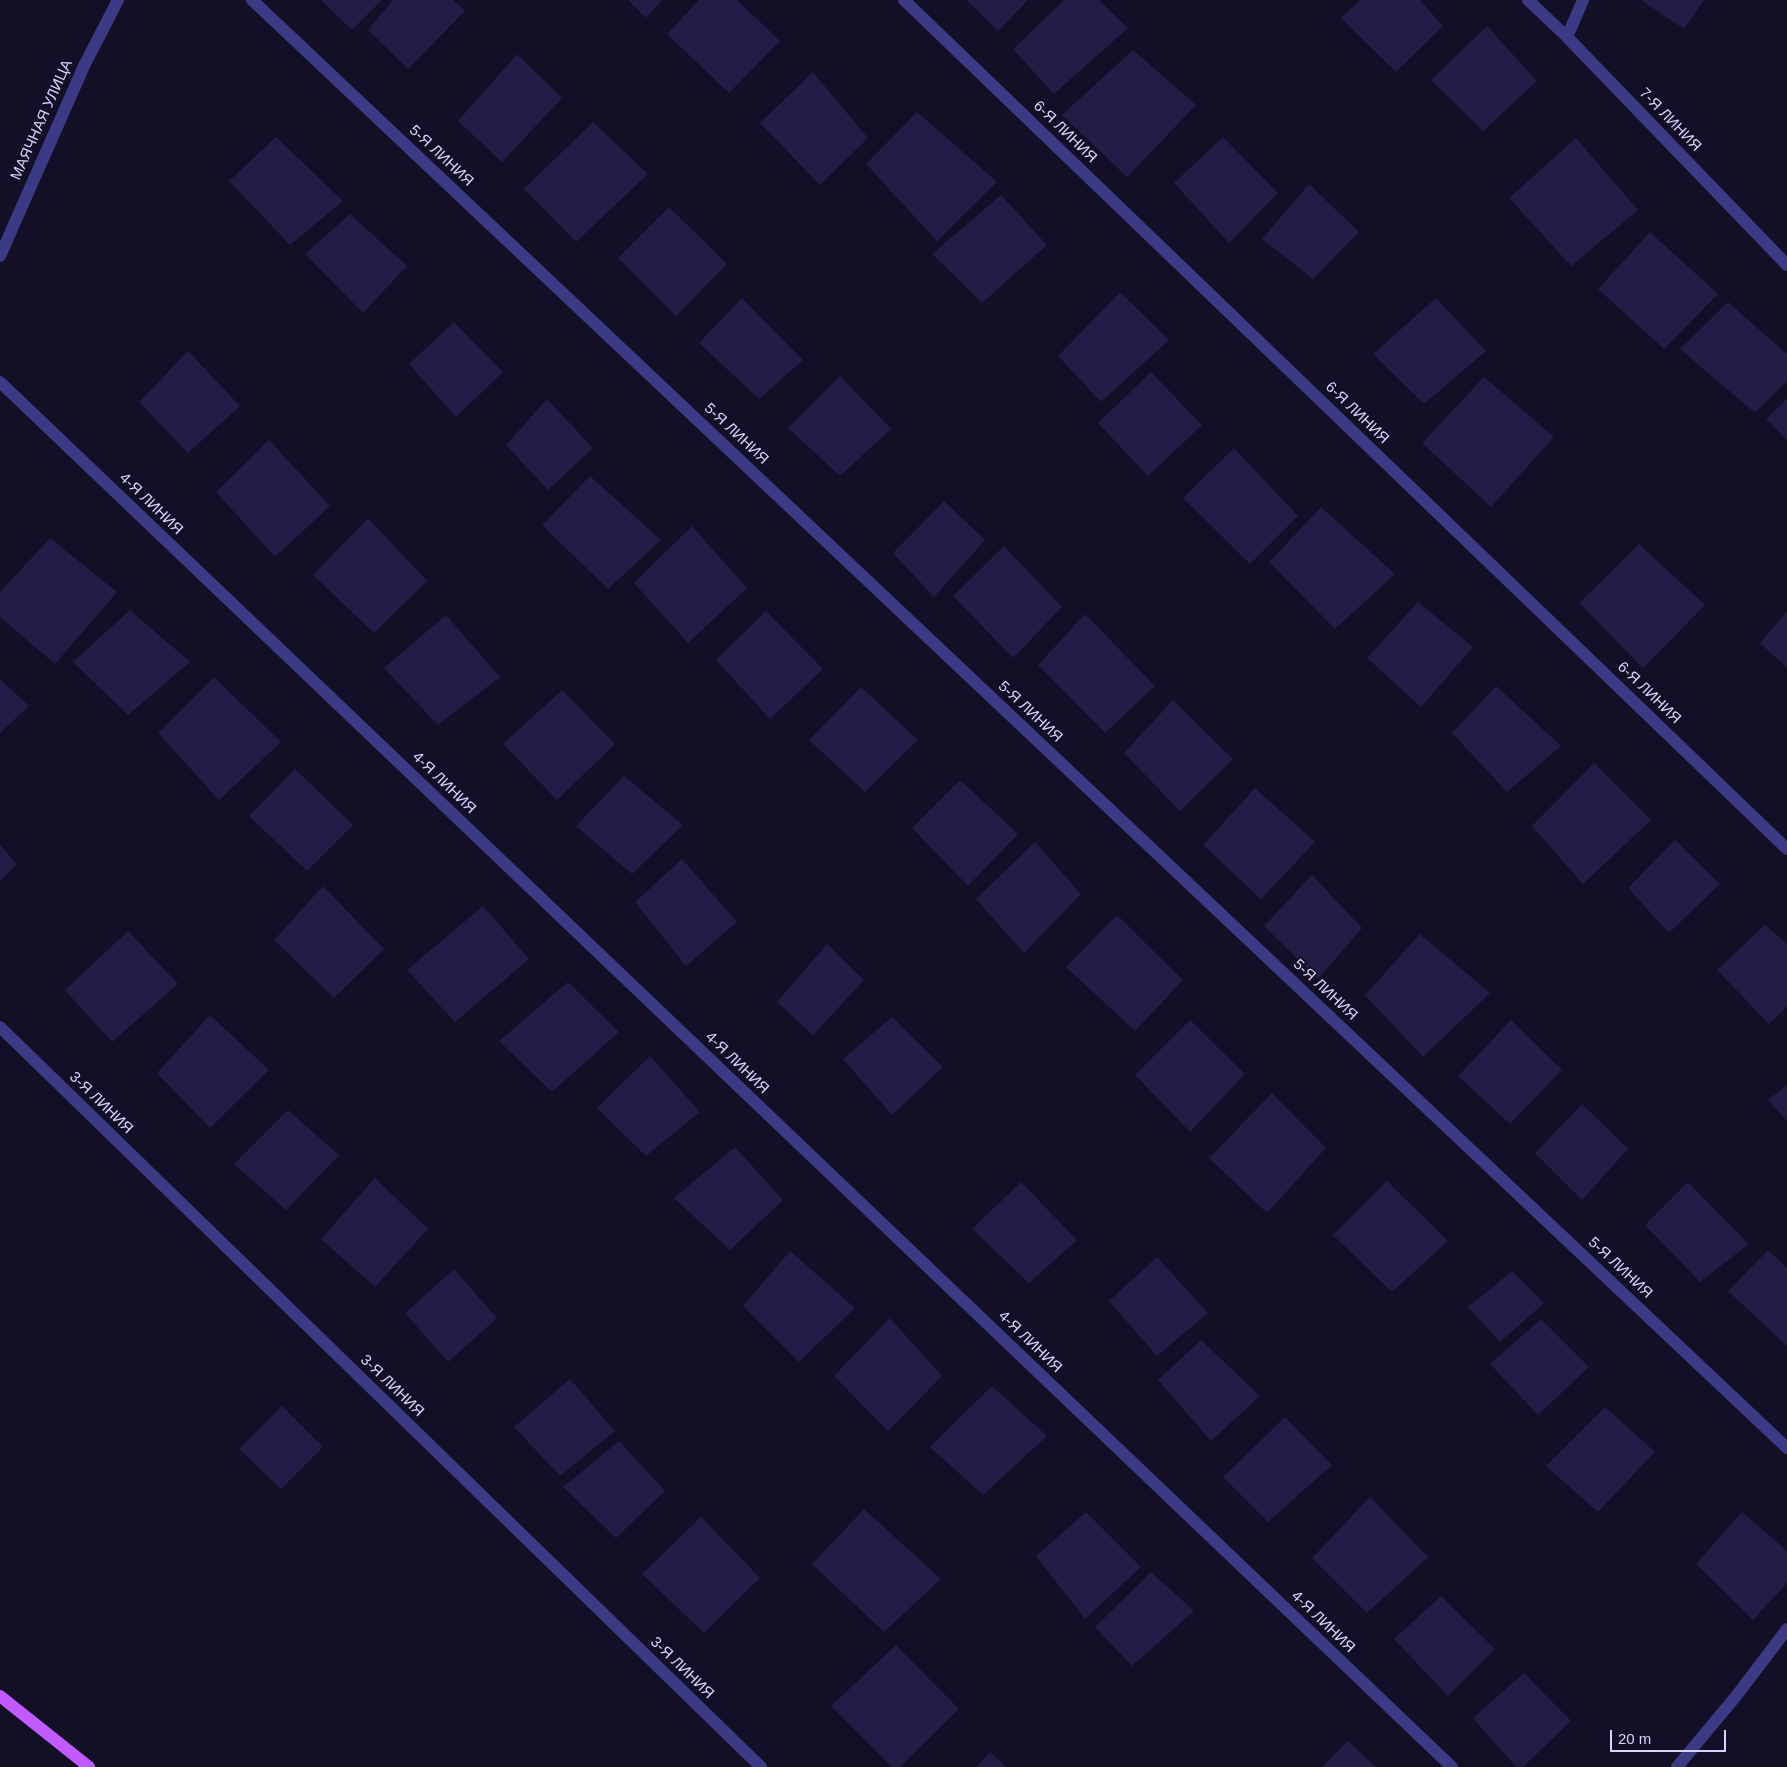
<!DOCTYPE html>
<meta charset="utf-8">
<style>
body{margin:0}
#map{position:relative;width:1787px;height:1767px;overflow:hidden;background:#130f26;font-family:Arial,sans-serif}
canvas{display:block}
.scale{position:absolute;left:1610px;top:1730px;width:116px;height:22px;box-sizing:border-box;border:2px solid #d9d4ff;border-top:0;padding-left:6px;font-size:15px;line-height:18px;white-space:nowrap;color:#d9d4ff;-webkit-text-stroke:4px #130f26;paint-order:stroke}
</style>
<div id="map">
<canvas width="1787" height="1767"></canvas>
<div class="scale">20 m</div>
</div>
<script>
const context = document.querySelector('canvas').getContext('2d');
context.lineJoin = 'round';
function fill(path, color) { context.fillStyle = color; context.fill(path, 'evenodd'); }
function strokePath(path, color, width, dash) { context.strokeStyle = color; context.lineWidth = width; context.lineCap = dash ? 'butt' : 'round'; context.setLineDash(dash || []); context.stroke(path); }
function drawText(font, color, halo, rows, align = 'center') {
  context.font = font + ' Arial,sans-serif'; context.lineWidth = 4; context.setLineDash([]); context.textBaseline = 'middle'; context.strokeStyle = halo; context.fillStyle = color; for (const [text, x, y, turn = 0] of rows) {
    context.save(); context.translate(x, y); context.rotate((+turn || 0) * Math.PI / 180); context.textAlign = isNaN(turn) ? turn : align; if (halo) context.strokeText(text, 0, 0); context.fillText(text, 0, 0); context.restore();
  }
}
fill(new Path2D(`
 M321,0H382L352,30Z
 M393,0H453L465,11L408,69L368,30Z
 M628,0H662L646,18Z
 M699,0H737L780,41L729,93L667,34Z
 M966,0H1028L998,31Z
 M1064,0H1099L1128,28L1054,94L1013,49Z
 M1360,0H1420L1443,26L1396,72L1341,18Z
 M1641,0H1704L1684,29Z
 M1487,26L1537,81L1483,131L1431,80Z
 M1133,50L1196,105L1127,177L1062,115Z
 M517,54L562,98L502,162L458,121Z
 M813,72L868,138L820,185L760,123Z
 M917,112L997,182L937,241L866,164Z
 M593,122L648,174L576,242L524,189Z
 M276,137L343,201L290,245L229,181Z
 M1223,137L1278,193L1229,243L1174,183Z
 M1576,138L1638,210L1571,266L1509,198Z
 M1309,184L1359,232L1313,279L1262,239Z
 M1001,195L1047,245L982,303L932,254Z
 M669,207L727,264L676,316L618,258Z
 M350,214L407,266L363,313L305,254Z
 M1650,232L1718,294L1664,349L1598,289Z
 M1120,292L1169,340L1101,402L1058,356Z
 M742,298L803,360L759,399L699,343Z
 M1436,298L1486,351L1424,404L1373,354Z
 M1728,302L1787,354V381L1755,413L1680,349Z
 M454,322L503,372L456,417L409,364Z
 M188,351L240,406L188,453L139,402Z
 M1151,372L1202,425L1148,476L1098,423Z
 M840,376L891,429L840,476L788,428Z
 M1484,377L1554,437L1491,507L1422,443Z
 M547,399L593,448L548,490L506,445Z
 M1787,399V440L1766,419Z
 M269,440L330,506L275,557L216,492Z
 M1234,448L1298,516L1250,564L1183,498Z
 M590,476L661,540L608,589L542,525Z
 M944,501L985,540L934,597L893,553Z
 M1321,507L1395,574L1335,629L1269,562Z
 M368,518L427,581L374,633L313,575Z
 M692,526L747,588L688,643L634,583Z
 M50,538L117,592L55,664L0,617V592Z
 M1639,544L1705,605L1643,668L1579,603Z
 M1004,546L1062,607L1013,658L953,596Z
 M1418,602L1473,647L1421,707L1367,658Z
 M130,610L190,662L128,715L73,662Z
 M766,611L823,669L770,719L716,660Z
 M1787,611V668L1760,643Z
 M1085,614L1155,686L1105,733L1038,665Z
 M446,615L500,677L438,725L384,668Z
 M214,677L281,742L219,800L158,733Z
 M0,679L29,706L0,733Z
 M1496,686L1561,746L1507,792L1452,733Z
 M861,687L918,740L865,792L809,740Z
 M562,690L615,744L557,800L503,744Z
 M1173,700L1233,759L1180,811L1124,753Z
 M1594,763L1651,820L1583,884L1532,826Z
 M295,769L353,825L307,871L249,816Z
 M624,776L683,825L632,874L576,826Z
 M960,780L1018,834L968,886L912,828Z
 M1255,788L1315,842L1261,899L1203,845Z
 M1675,840L1720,884L1669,933L1628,888Z
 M1035,842L1081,894L1024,953L976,899Z
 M0,845L17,864L0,881Z
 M682,859L737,922L686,966L635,902Z
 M1312,875L1362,928L1318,979L1264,926Z
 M323,886L384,949L334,998L274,940Z
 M483,906L529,959L455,1022L407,970Z
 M1117,915L1183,980L1135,1031L1066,967Z
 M1765,925L1787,944V1007L1769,1024L1717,970Z
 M128,931L178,984L112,1042L65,990Z
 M1420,934L1490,993L1423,1057L1365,995Z
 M827,944L864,980L813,1035L777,1002Z
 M568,982L619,1032L552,1092L499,1041Z
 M210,1015L269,1070L210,1128L157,1073Z
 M892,1017L943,1067L892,1115L843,1059Z
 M1190,1020L1245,1074L1190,1132L1135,1075Z
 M1511,1020L1562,1070L1510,1124L1458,1076Z
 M650,1056L700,1112L646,1156L597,1108Z
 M1787,1085V1121L1768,1100Z
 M1272,1093L1326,1148L1267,1213L1209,1158Z
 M1582,1104L1628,1149L1582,1200L1535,1153Z
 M288,1110L339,1155L286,1210L234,1164Z
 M735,1147L783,1200L730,1250L674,1198Z
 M375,1178L428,1229L375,1287L321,1239Z
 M1387,1181L1448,1241L1392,1292L1333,1235Z
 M1021,1182L1077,1240L1029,1283L972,1229Z
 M1688,1182L1749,1244L1700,1282L1645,1225Z
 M1768,1250L1787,1268V1346L1728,1291Z
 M790,1251L855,1308L799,1362L743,1306Z
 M1157,1257L1208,1313L1157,1356L1109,1301Z
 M454,1269L497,1318L448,1362L405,1313Z
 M1512,1271L1544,1303L1500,1342L1468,1307Z
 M890,1318L942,1376L888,1431L834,1376Z
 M1541,1319L1589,1367L1538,1415L1490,1364Z
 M1201,1340L1260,1396L1211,1441L1158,1380Z
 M570,1379L615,1431L560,1476L514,1427Z
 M992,1386L1047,1436L983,1495L930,1447Z
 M282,1406L323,1447L281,1489L239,1449Z
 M1605,1407L1655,1452L1598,1512L1546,1466Z
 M1285,1417L1332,1465L1268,1522L1223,1477Z
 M619,1441L665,1491L616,1538L563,1487Z
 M1370,1497L1428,1557L1367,1613L1312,1558Z
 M864,1509L941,1579L884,1632L812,1564Z
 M1086,1512L1141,1567L1085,1619L1036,1556Z
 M1742,1512L1787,1551V1583L1753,1620L1696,1564Z
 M701,1517L760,1578L704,1633L642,1574Z
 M1151,1572L1194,1611L1132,1666L1095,1627Z
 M1441,1596L1495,1649L1448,1696L1394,1639Z
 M896,1645L959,1709L900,1767H892L831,1706Z
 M1524,1673L1571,1721L1523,1767H1516L1473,1718Z
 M1348,1741L1376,1767H1322Z
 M990,1752L1006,1767H976Z`), '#241b47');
strokePath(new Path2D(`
 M252,0L1787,1448
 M904,0L1787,849
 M1528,0L1567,37L1787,265
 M1567,37L1583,0
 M0,256L84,66L118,0
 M0,382L1452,1767
 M0,1027L761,1767
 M1677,1767L1737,1695L1787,1629`), '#3d3a85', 12);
strokePath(new Path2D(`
 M0,1696L89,1767`), '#c25bff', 12);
drawText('15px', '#d9d4ff', '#130f26', [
 ["МАЯЧНАЯ УЛИЦА",42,120,-66],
 ["7-Я ЛИНИЯ",1670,120,46],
 ["6-Я ЛИНИЯ",1065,132,44],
 ["5-Я ЛИНИЯ",441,156,43],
 ["6-Я ЛИНИЯ",1357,413,44],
 ["5-Я ЛИНИЯ",736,434,43],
 ["4-Я ЛИНИЯ",151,504,44],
 ["6-Я ЛИНИЯ",1649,693,44],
 ["5-Я ЛИНИЯ",1030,712,43],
 ["4-Я ЛИНИЯ",444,783,44],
 ["5-Я ЛИНИЯ",1325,990,43],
 ["4-Я ЛИНИЯ",737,1063,44],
 ["3-Я ЛИНИЯ",101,1103,44],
 ["5-Я ЛИНИЯ",1620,1268,43],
 ["4-Я ЛИНИЯ",1030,1342,44],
 ["3-Я ЛИНИЯ",392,1386,44],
 ["4-Я ЛИНИЯ",1323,1622,44],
 ["3-Я ЛИНИЯ",682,1668,44]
]);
</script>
